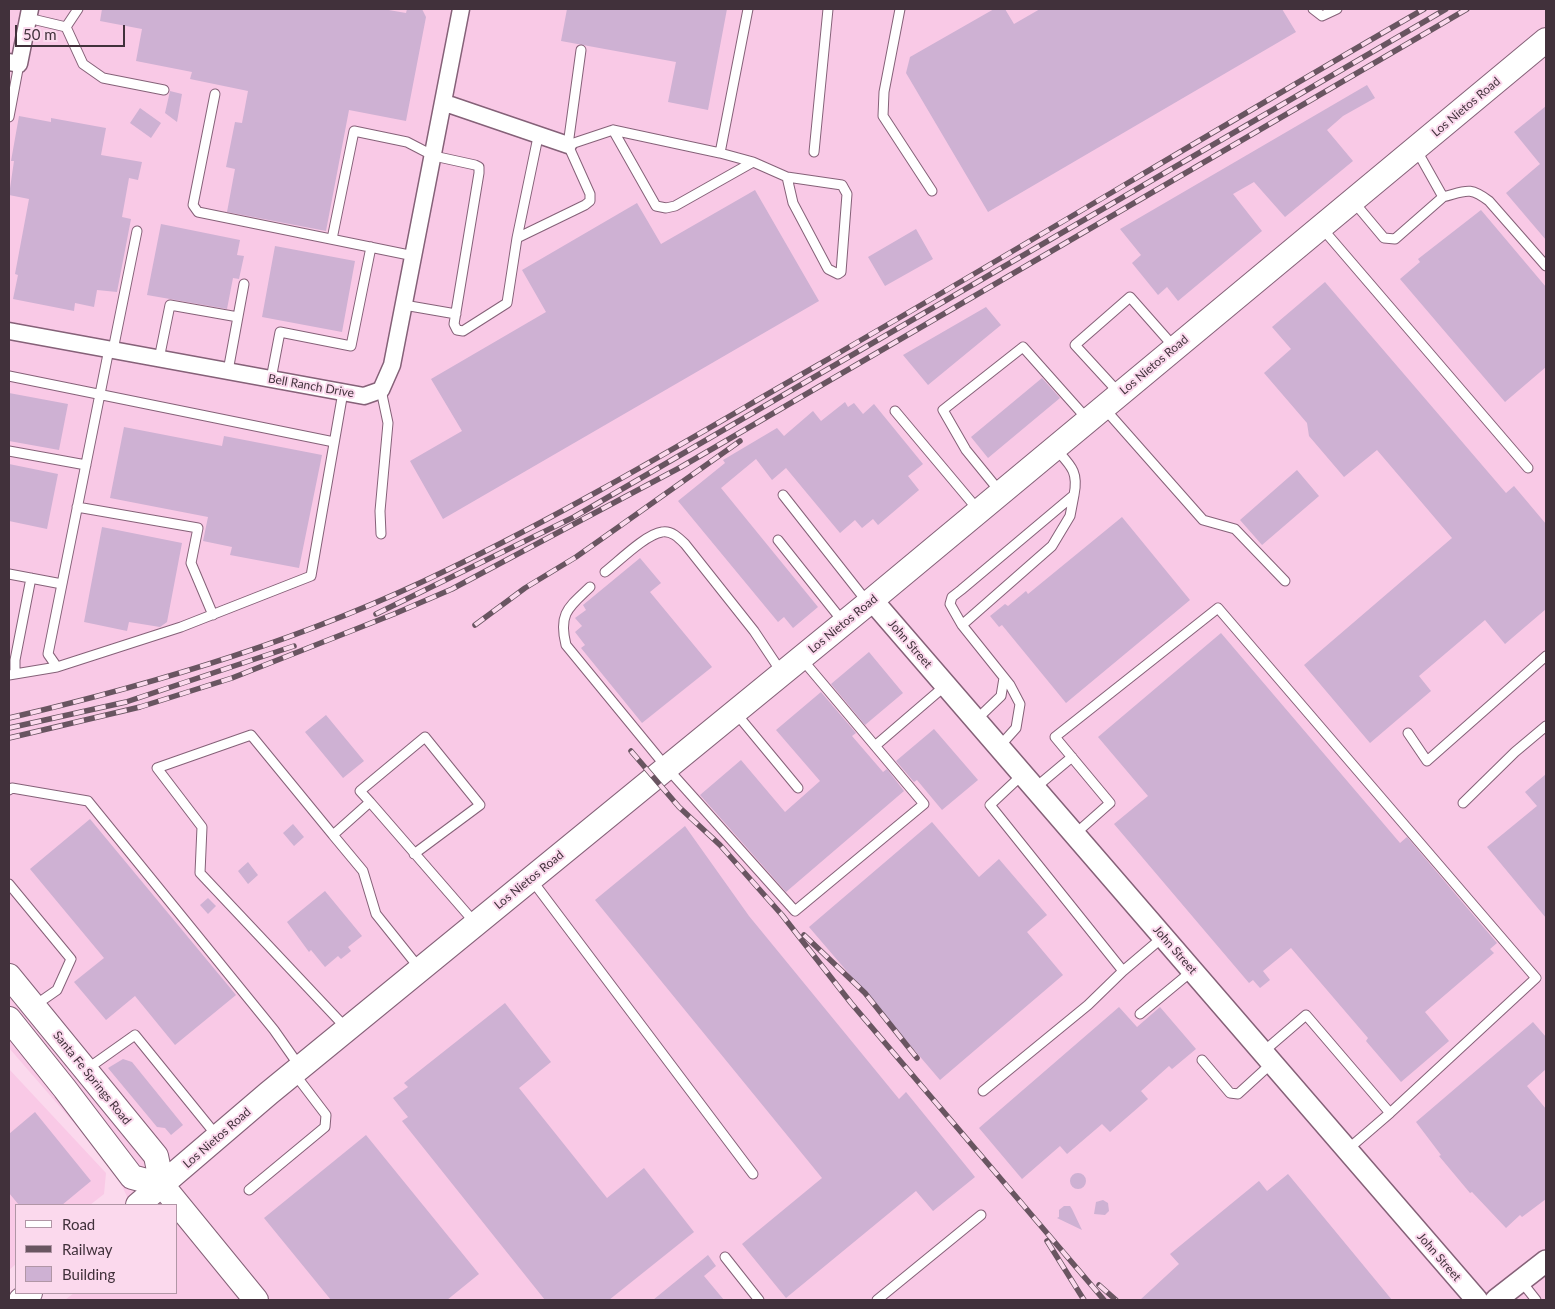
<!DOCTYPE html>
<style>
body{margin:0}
#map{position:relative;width:1555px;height:1309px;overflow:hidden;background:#fbd9ed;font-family:Lato,sans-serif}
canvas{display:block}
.frame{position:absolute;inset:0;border:10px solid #41313b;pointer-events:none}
.legend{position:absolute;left:15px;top:1204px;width:162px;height:90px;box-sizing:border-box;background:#fbd9ed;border:1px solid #b196a6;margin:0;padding:6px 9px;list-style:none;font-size:15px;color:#41313b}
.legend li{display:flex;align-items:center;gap:10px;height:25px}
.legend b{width:25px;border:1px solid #b196a6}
.scale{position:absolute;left:15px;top:25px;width:110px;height:22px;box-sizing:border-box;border:2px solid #41313b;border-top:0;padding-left:6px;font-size:15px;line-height:18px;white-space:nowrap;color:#41313b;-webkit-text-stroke:4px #fbd9ed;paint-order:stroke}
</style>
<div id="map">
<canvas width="1555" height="1309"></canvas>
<div class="frame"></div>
<ul class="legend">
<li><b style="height:6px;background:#fff"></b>Road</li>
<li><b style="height:6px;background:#695561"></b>Railway</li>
<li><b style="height:14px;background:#ceb1d3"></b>Building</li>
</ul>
<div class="scale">50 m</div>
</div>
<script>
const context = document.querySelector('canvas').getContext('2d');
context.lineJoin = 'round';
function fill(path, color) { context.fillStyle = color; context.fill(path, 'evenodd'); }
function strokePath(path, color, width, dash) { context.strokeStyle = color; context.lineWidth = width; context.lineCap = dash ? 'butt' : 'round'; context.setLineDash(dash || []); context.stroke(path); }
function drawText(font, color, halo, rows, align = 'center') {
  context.font = font + ' Lato,sans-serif'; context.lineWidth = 4; context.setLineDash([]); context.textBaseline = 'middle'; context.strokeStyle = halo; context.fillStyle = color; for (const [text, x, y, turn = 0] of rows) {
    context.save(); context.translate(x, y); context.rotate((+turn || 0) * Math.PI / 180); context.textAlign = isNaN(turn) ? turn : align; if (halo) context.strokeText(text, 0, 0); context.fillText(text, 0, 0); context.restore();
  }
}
fill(new Path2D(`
 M9,9H1546V1300H65L74,1293H176V1205H131L114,1169L9,1048Z
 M9,1069L106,1173L104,1194L90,1205H16V1264L9,1270Z`), '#f9c9e6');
fill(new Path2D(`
 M102,9H383L406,13L407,9H422L426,17L406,121L349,110L326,231L227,212L235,169L226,167L235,122L242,123L248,91L190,79L192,72L136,61L142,29L100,21Z
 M567,9H727L708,110L668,102L676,62L561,41Z
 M994,9H1005L1014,24L1040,9H1282L1296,32L988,212L906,73L910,57Z
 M1367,85L1375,98L1343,116L1327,130L1353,161L1285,217L1254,182L1233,194L1262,231L1178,301L1167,287L1158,295L1132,263L1141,255L1120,229Z
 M170,91L182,94L177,122L165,113Z
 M1546,106V240L1506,193L1540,164L1514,132Z
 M140,108L161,123L151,138L130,123Z
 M19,116L51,122V118L106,128L101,155L142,162L138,180L129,178L122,217L131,219L117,292L97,290L94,307L75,303L74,311L13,299L18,275L15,274L29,199L9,195L14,161H11Z
 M755,190L819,301L443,519L410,461L462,431L431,379L546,312L522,270L637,203L661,244Z
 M1481,210L1546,287V367L1505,402L1400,279L1420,262L1418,259Z
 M161,224L240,240L237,255L244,256L239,279L233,278L227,309L147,295Z
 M916,229L933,259L885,286L868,257Z
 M275,246L355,261L342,332L262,317Z
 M1325,282L1506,493L1514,486L1546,524V609L1505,644L1485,620L1419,676L1431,691L1370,743L1304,665L1452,538L1377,450L1344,477L1309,436L1307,423L1264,373L1291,349L1272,327Z
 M986,307L1001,325L928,385L903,355Z
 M1042,378L1060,398L988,458L971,437Z
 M9,393L68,404L59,450L9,441Z
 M845,402L848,407L854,403L863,414L874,404L923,464L908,476L919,490L878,525L873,519L862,528L855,520L840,533L786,468L772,480L756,459L721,488L818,607L793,628L784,617L778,622L678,501L725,463L723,460L777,428L784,436L813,411L821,421Z
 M124,427L222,446L224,436L322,455L299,568L230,555L232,547L203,541L208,517L110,498Z
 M9,464L58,474L47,529L9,521Z
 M1297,470L1319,496L1262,545L1240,520Z
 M1122,517L1190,600L1066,703L1002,625L999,627L990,616L1005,604L1008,606L1026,591L1028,594Z
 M102,527L182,543L167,622L160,627L129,622L127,631L84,622Z
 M640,558L661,583L650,592L712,667L642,723L581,648L585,645L575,632L582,626L575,618L586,610L583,605Z
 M1221,633L1400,843L1407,837L1497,943L1490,949L1494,953L1425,1012L1449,1041L1401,1082L1366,1041L1368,1038L1291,948L1263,971L1270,980L1260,988L1253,980L1249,983L1114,824L1148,796L1098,737Z
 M869,652L903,693L865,725L831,684Z
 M821,692L856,733L852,736L883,772L887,769L904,791L786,892L700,795L741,760L785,812L820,781L776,730Z
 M326,715L364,761L343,778L305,732Z
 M934,729L978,780L942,810L917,780L914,782L896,761Z
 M1546,774V918L1487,847L1537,806L1525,792Z
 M90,819L236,995L175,1045L135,996L106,1020L74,982L104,958L30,869Z
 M932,822L979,877L999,859L1047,915L1027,932L1063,975L940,1080L809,927Z
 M293,824L304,837L294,846L283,833Z
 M685,826L749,916L899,1099L906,1092L975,1177L933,1211L916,1191L786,1298L742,1244L822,1178L595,900Z
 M248,862L258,875L248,884L238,871Z
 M325,891L362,936L348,947L351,951L341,959L338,956L325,967L311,950L309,952L287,922Z
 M208,898L216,906L208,914L200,905Z
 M505,1003L551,1062L519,1088L607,1198L644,1168L694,1232L609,1300H545L402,1121L408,1117L393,1098L408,1087L404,1083Z
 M1119,1007L1137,1027L1160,1007L1196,1049L1172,1069L1169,1066L1141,1091L1148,1099L1110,1132L1102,1124L1067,1154L1060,1146L1022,1179L979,1128Z
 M1533,1022L1546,1037V1069L1527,1086L1546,1109V1199L1522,1217L1520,1215L1506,1228L1472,1192L1470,1193L1439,1156L1441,1155L1416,1122Z
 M123,1059L132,1062L183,1125L171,1135L165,1128L157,1127L108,1068Z
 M35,1112L91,1181L62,1205H19L9,1193V1134Z
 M366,1135L479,1274L447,1300H331L264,1218Z
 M1070 1181a8 8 0 1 1 16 0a8 8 0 1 1-16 0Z
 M1288,1174L1392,1300H1140L1179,1264L1170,1254L1259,1181L1267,1191Z
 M1103,1200L1108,1203L1109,1211L1105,1215L1094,1214L1096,1202Z
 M1064,1206H1070L1072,1209L1082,1230L1057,1218L1059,1217V1210Z
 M708,1255L716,1266L704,1276L724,1300H653Z`), '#ceb1d3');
const service = new Path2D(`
 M900,9L884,92L883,116L932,191
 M1313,9L1322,16L1337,9
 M28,18L66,27L83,64L103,78L164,90
 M66,27L78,9
 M215,94L193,205L198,212L414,256
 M9,117L19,64
 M613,130L656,206L666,208L675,206L753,162
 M568,145L613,130L720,153L753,162L787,177L842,185L847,194L841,272L838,274L828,269L793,203L787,177
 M814,152L828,9
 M720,153L748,9
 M1443,197C1466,191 1469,186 1489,201L1546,266
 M1353,201L1384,238L1395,239L1443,197L1416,149
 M1321,227L1528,468
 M517,238L538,137
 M332,239L354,131L407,142L434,156L475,165L479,167V173L454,324L457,330L463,331L507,303L517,238L585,205L590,201V194L568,145L581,50
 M404,305L456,314
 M109,349L48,654L57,667L181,627L311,576L343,392
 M113,350L137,231
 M159,359L170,305L238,317
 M228,371L244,284
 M9,376L334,442
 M271,379L280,332L351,346L371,247
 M1120,394L1075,345L1130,297L1175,348
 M1104,408L1203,520L1235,529L1285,581
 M895,411L979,511
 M9,451L86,465
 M1001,493L966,450L943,410L1023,347L1088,420
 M783,495L868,603
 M77,507L198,528L191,563L213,615
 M381,534L380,511L388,423L381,390
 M778,540L844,623
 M605,572C618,562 646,534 662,532C671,530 679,538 685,544L754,631L782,673
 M9,574L62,584
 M590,587C569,607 558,613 566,645L667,768L795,911L924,804L801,658
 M962,625L1052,546L1070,516L1074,495
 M15,673V660L31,578
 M9,675L57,667
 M735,712L798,788
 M976,720L1001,696L1004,678
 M1408,733L1427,761L1546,656
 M875,746L946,685
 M999,747L1016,728L1020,704L1010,685L962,625L950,604L952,597L961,590L1074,495C1079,471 1070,465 1055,448
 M1023,774L990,805L1123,971L1163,937
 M1035,788L1072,757
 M9,790L12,788L88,801L274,1030L300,1067
 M370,802L360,791L425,737L480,805L414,854
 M1463,803L1515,752L1546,726
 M1075,834L1110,803L1055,737L1218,608L1536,978L1390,1113
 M333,835L363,871L376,914L420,969
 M531,879L753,1174
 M9,884L71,959L57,990L34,1006
 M1140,1014L1192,971
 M347,1029L200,873L202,827L157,768L251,735L333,835L370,802L476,924
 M1263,1052L1306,1015L1390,1113L1347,1150
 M1202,1060L1230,1093L1238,1094L1272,1063
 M87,1069L135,1035L217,1136
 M983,1091L1088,1005L1123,971
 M249,1190L325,1127L326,1115L294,1073
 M725,1257L759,1300
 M1521,1281L1536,1300
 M877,1300L981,1215`);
const minor = new Path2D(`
 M9,62L19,64L30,9
 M445,103L568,145
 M9,331L364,396L381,390L392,365L461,9`);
const tertiary = new Path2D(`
 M872,600L1477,1300
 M1496,1300L1546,1261`);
const secondary = new Path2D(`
 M9,976L156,1156L162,1185L256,1300
 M9,1019L65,1089L132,1177L162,1185
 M138,1205L269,1093L872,600L1546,40
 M21,1300L30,1293`);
strokePath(service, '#856178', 11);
strokePath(minor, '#856178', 19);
strokePath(tertiary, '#856178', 24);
strokePath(secondary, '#856178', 26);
strokePath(service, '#fff', 9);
strokePath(minor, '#fff', 16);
strokePath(tertiary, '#fff', 21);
strokePath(secondary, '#fff', 24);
const rail = new Path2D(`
 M376,614L574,517L1446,9
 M475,625L525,588L576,557L740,441
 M9,718C159,683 308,638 447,570C574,509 696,435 818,365C1021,248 1221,126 1424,9
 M9,728L126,702L294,646
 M9,738L140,707L232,678L394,614L452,589L681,467L1467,9
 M631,751L679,807L720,845L782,915L851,1003L1104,1300
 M804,935L865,993L917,1058
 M1047,1241L1084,1300
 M1099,1285L1116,1300`);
strokePath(rail, '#695561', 5.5);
strokePath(rail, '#fbd9ed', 4, [11]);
drawText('12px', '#41313b', '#fbd9ed', [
 ["Los Nietos Road",1466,107,-40],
 ["Los Nietos Road",1154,365,-40],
 ["Bell Ranch Drive",311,386,10],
 ["Los Nietos Road",843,624,-39],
 ["John Street",910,644,49],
 ["Los Nietos Road",529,880,-39],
 ["John Street",1175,950,49],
 ["Santa Fe Springs Road",92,1078,51],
 ["Los Nietos Road",217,1138,-41],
 ["John Street",1439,1257,49]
]);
</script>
